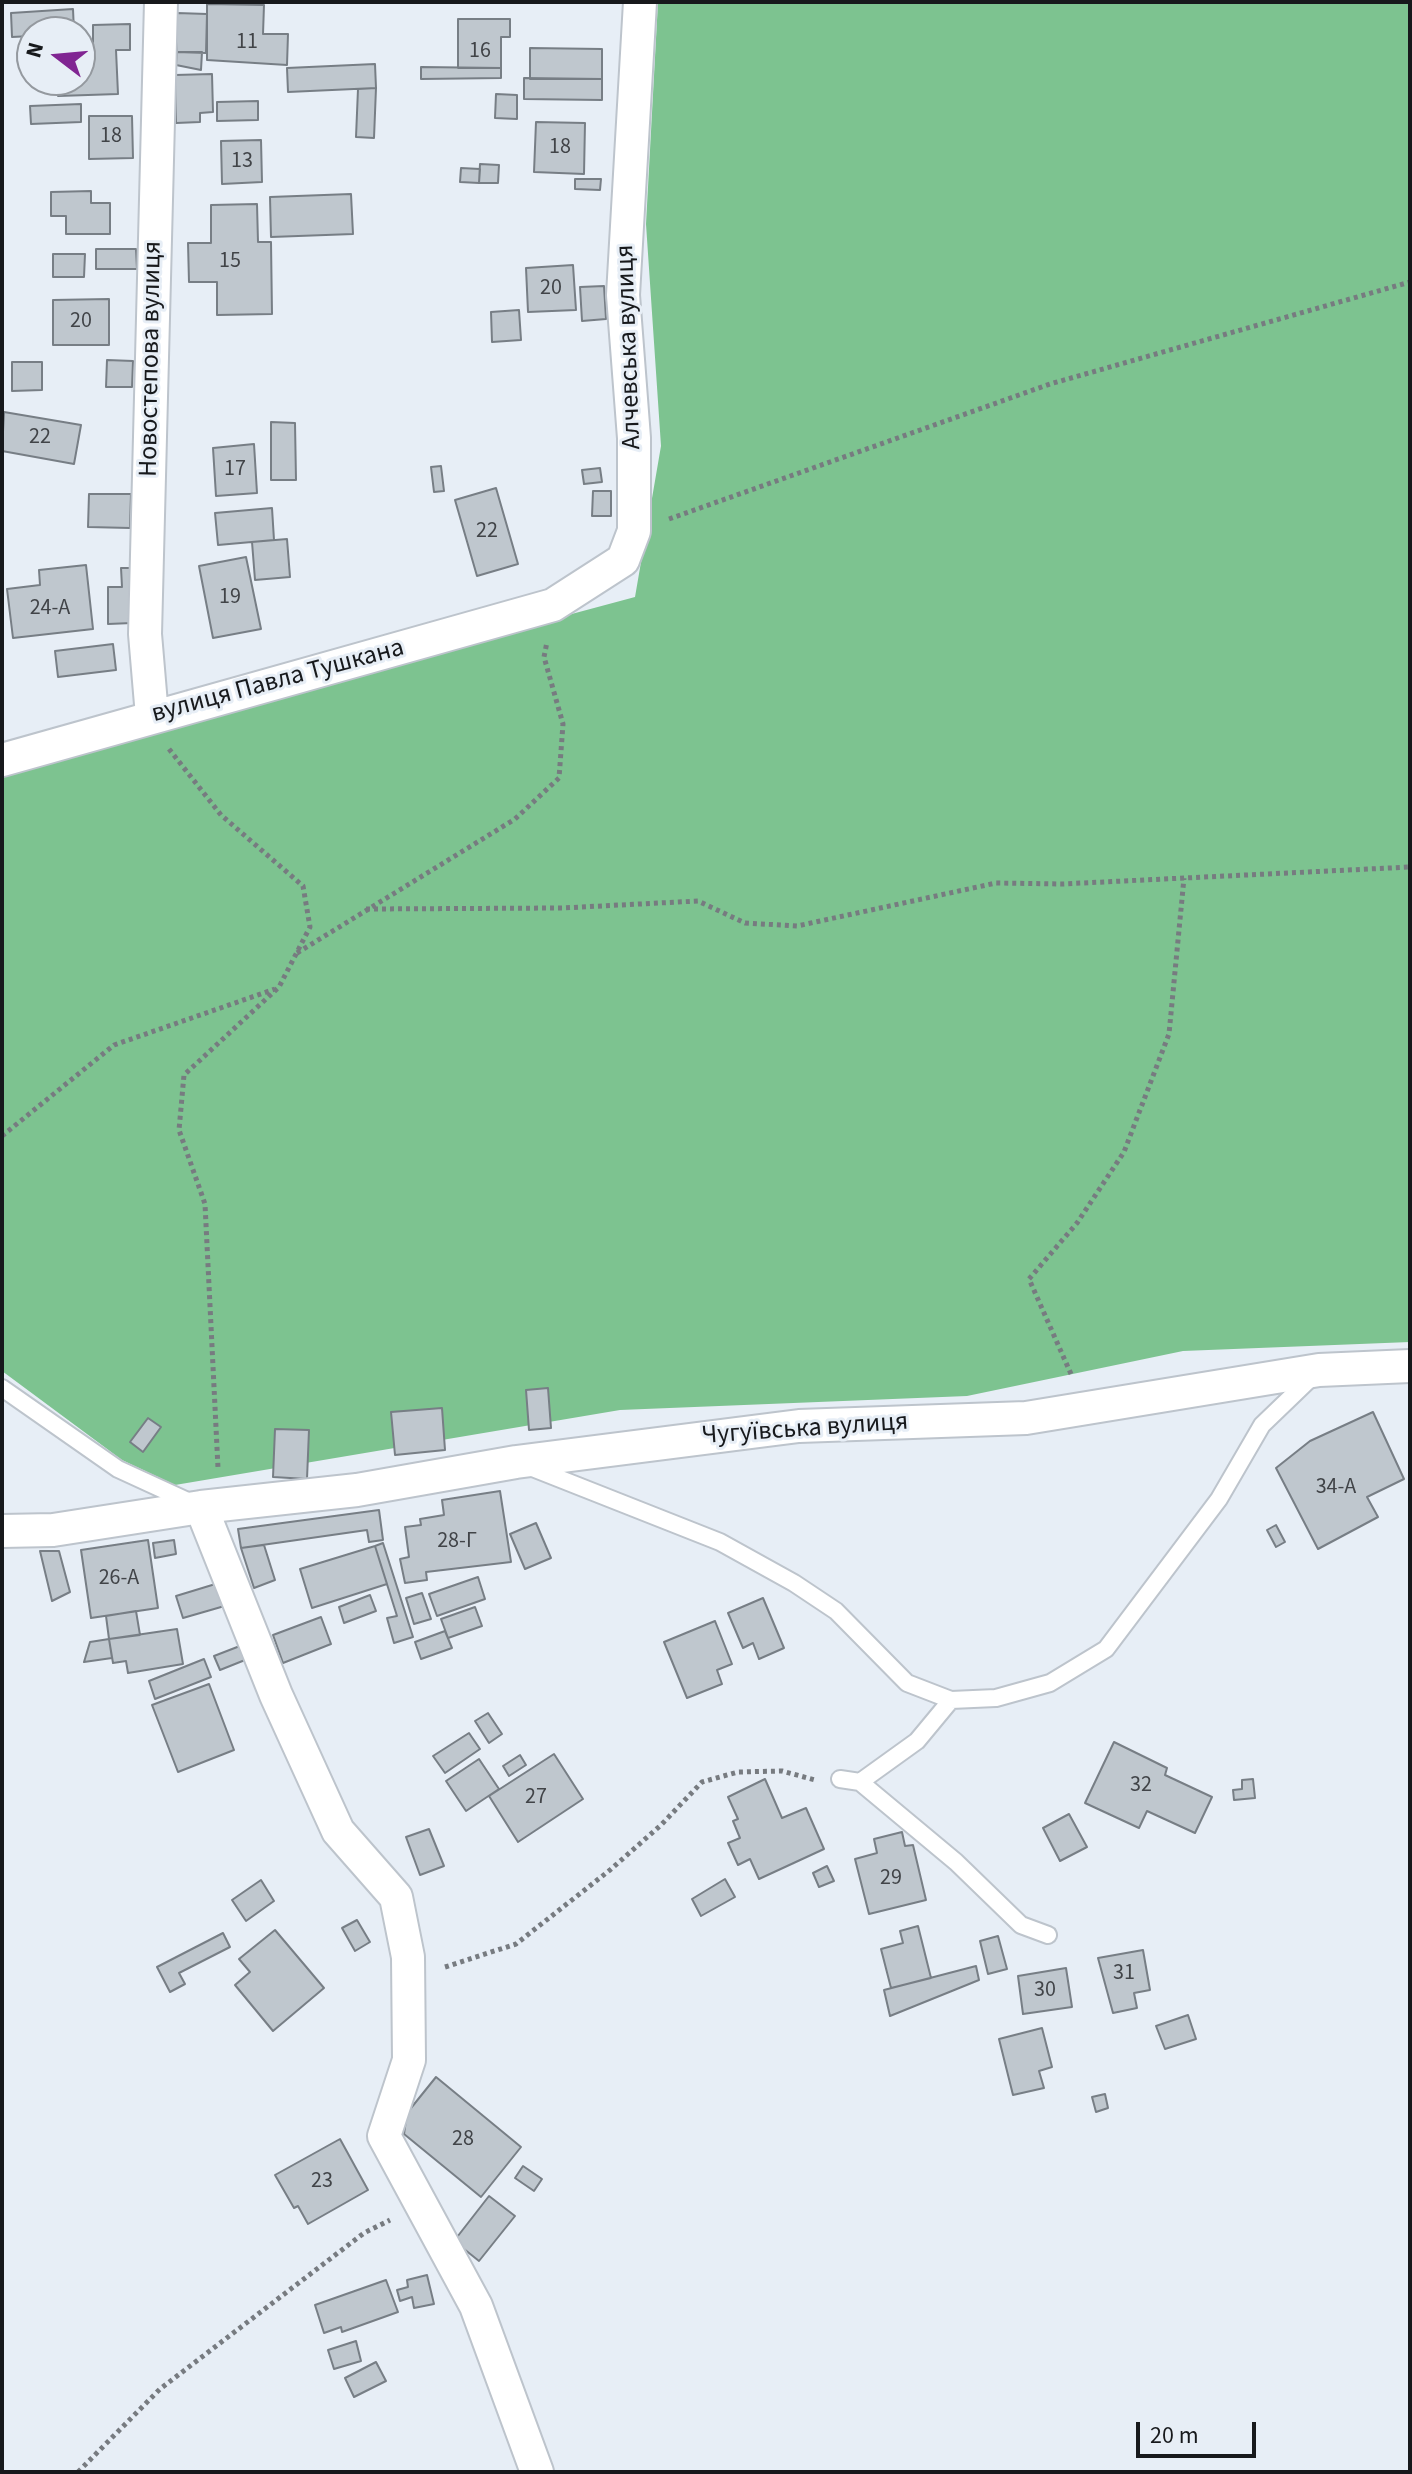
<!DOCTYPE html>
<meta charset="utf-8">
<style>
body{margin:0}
#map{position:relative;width:1412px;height:2474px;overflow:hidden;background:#e7eef6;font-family:"Source Sans 3",sans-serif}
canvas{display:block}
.frame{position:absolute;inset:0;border:4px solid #17191c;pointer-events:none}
.north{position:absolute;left:16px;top:16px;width:80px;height:80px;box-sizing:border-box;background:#e7eef6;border:2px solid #94999f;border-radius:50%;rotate:286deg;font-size:22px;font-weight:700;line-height:32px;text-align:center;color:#17191c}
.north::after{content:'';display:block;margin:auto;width:28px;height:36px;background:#802592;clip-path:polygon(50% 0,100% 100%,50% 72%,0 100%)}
.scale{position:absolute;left:1136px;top:2422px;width:120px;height:36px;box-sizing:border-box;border:4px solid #17191c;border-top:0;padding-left:10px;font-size:24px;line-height:28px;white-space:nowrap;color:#17191c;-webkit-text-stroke:6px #e7eef6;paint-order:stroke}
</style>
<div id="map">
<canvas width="1412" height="2474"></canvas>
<div class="frame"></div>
<div class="north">N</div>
<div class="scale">20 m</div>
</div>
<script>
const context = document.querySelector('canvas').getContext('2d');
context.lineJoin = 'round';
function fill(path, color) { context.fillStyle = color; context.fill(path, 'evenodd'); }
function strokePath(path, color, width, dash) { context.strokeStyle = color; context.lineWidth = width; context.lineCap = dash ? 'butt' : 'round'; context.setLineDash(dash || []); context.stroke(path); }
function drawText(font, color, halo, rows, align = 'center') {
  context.font = font + ' "Source Sans 3",sans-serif'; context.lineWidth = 6; context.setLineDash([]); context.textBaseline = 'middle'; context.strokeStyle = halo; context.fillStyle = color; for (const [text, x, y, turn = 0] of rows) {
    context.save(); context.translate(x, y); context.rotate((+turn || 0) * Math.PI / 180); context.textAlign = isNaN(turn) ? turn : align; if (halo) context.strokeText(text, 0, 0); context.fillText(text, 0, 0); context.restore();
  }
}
fill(new Path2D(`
 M658,2H1410V1342L1183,1351L967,1396L620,1410L175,1485L122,1460L2,1371V767L635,597L661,446L646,224Z`), '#7dc390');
const building = new Path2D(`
 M207,4L264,5L263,34H288L287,65L207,60Z
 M73,9L74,32H32V36L12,37L11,13Z
 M177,13L207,14L206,53L177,52Z
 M458,19H510V37H501V68H458Z
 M130,24V50H116L118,94L58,96L57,80H80V42H93V25Z
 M530,48L602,49V79H530Z
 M177,52H202L201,70L176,65Z
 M375,64L376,88L288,92L287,68Z
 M421,67L501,68V78L421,79Z
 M212,74L213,112L200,113V122L176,123L175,75Z
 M524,78L602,79V100L524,99Z
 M376,88L374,138L356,137L358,89Z
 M496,94L517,95V119L495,118Z
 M258,101V120L217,121V102Z
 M81,104V122L31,124L30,106Z
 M89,116H132L133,158L89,159Z
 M536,122L585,123L584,174L534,172Z
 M261,140L262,182L222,184L221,141Z
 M480,164L499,165L498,183H479Z
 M461,168L480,169L479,183L460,182Z
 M575,179H601L600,190L575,189Z
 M91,191V203H110V234H66V216H51V192Z
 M351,194L353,234L271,237L270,197Z
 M257,204L258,242H271L272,314L217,315V282H189L188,243H211V205Z
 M96,249H136L137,269H96Z
 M53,254H85L84,277H53Z
 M573,265L576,310L528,312L526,268Z
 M604,286L606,319L582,321L580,287Z
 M109,299V345H53V300Z
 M519,310L521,340L492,342L491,312Z
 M107,360L133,361L132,387H106Z
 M12,362H42V390L12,391Z
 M4,412L81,425L74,464L2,451Z
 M271,422L295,423L296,480H271Z
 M254,444L257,493L216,496L213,448Z
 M441,466L444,491L434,492L431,467Z
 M600,468L602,482L584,484L582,470Z
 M496,488L518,564L477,576L455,500Z
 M593,491H611V516H592Z
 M89,494H131L130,528L88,527Z
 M272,508L274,540L218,545L215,513Z
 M287,539L290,577L255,580L252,542Z
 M246,557L261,629L213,638L199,566Z
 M86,565L93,629L13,638L7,589L40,585L39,570Z
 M121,568H131L132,623L108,624V587H122Z
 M113,644L116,670L58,677L55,651Z
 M548,1388L551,1428L529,1430L526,1390Z
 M442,1408L445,1450L395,1455L391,1412Z
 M1373,1412L1404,1479L1367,1497L1378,1517L1318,1549L1276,1468L1310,1441Z
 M148,1418L161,1427L143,1452L130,1442Z
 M275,1429L309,1430L307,1479L273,1477Z
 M500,1491L511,1562L426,1572L427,1580L405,1583L400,1559L409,1557L405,1527L421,1525L420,1519L444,1515L442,1500Z
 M379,1510L383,1540L369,1542L367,1530L241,1548L238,1529Z
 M536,1523L551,1558L525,1569L510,1534Z
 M1276,1525L1285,1542L1276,1547L1267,1530Z
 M148,1540L158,1608L91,1618L81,1550Z
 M174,1540L176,1554L155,1558L153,1543Z
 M383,1543L413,1637L394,1643L387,1618L397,1616L375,1546Z
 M264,1545L275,1580L254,1588L241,1548Z
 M375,1546L387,1584L312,1608L300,1569Z
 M40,1551H59L70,1592L52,1601Z
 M478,1577L485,1599L437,1616L429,1594Z
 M222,1582L228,1605L183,1618L176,1596Z
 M422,1593L431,1619L414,1624L406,1598Z
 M370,1595L376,1611L344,1623L339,1607Z
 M763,1598L784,1648L759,1659L753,1643L743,1648L728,1613Z
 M475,1607L482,1626L448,1638L441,1619Z
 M136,1611L140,1635L109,1639L106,1616Z
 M321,1617L331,1644L283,1663L273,1635Z
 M715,1621L732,1664L717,1670L722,1684L687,1698L664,1642Z
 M177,1629L183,1664L128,1673L126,1661L113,1663L109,1639Z
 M445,1631L452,1648L421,1659L415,1642Z
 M109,1639L112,1658L84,1662L90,1642Z
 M245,1644L250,1658L220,1670L214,1656Z
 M204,1659L211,1677L155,1699L149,1681Z
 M209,1684L234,1750L178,1772L152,1705Z
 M488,1713L502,1734L489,1743L475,1721Z
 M469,1733L480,1749L445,1773L433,1756Z
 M1114,1742L1167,1768L1165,1775L1212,1797L1195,1833L1147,1811L1139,1828L1085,1803Z
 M554,1754L583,1799L518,1842L489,1796Z
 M520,1755L526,1765L509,1776L503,1766Z
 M479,1759L499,1789L466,1811L446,1781Z
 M765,1779L782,1818L806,1808L824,1849L759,1879L750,1859L738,1865L728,1843L740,1838L733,1821L738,1819L728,1797Z
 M1253,1779L1255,1798L1234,1800L1233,1790L1242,1789V1780Z
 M1069,1814L1087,1847L1060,1861L1043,1828Z
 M429,1829L444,1866L420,1875L406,1837Z
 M902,1832L905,1846L913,1845L926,1900L869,1914L855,1859L877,1853L874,1839Z
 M827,1866L834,1881L819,1887L813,1873Z
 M725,1879L735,1897L701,1916L692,1899Z
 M261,1880L274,1901L246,1921L232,1900Z
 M357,1920L370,1942L355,1951L342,1928Z
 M918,1926L931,1978L891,1988L881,1949L903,1943L900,1931Z
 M275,1930L324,1988L273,2031L235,1985L250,1972L239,1959Z
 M223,1933L230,1947L179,1973L185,1984L170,1992L157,1967Z
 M998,1936L1007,1969L988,1974L980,1941Z
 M1143,1950L1150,1990L1134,1993L1137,2008L1113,2013L1098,1958Z
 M976,1966L979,1980L890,2016L884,1990Z
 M1066,1968L1072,2007L1023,2014L1018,1976Z
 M1188,2015L1196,2039L1165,2049L1156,2026Z
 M1042,2028L1052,2067L1039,2071L1044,2088L1013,2095L999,2039Z
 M436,2077L521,2147L481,2197L404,2134L407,2113Z
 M1105,2094L1108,2108L1096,2112L1092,2097Z
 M340,2139L368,2190L308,2224L298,2206L294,2208L275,2175Z
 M523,2166L542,2179L534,2191L515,2178Z
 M489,2196L515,2216L479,2261L454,2241Z
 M427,2275L434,2304L414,2308L412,2297L400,2301L397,2290L408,2287L407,2280Z
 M386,2280L398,2312L342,2332L341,2327L324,2333L315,2305Z
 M356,2341L361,2361L334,2369L328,2350Z
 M376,2362L386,2381L354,2397L345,2378Z`);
fill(building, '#bfc7ce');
strokePath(building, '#777e85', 2);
const lane = new Path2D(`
 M2,1388L118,1469L192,1503
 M530,1467L720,1542L794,1583L836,1611L907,1683L951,1700L996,1698L1050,1683L1106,1649L1219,1499L1262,1425L1315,1374
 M840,1779L860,1782L956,1862L1021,1925L1048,1935
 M860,1782L917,1741L951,1700`);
const street = new Path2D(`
 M152,716L145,634L161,2
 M2,760L553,605L623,560L634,531V438L623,295L640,2
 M201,1507L276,1695L338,1831L396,1897L408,1957L409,2060L384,2136L476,2306L537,2472
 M2,1531L53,1530L201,1507L357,1490L516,1462L799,1426L1026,1418L1319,1370L1410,1366`);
strokePath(lane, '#bdc4cc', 20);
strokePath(street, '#bdc4cc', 36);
strokePath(new Path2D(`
 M669,519L1050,384L1410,282
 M169,749L221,815L303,886L310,927L279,987L184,1075L179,1130L205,1204L218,1468
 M366,909L562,908L698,901L745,923L797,926L996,883L1062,884L1410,867
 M297,953L515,819L559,778L563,724L544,657L547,642
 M2,1136L114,1045L275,989
 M1071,1374L1029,1279L1077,1223L1124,1152L1169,1034L1184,878
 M445,1967L516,1944L610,1870L661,1825L702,1782L738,1772L782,1771L815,1780
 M78,2472L160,2389L364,2233L390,2220`), '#777b80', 5, [4, 4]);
strokePath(lane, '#fff', 16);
strokePath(street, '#fff', 32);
drawText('22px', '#414448', null, [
 ["11",247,43],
 ["16",480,52],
 ["18",111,137],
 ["18",560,148],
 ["13",242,162],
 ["15",230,262],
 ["20",551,289],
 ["20",81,322],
 ["22",40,438],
 ["17",235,470],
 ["22",487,532],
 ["19",230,598],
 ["24-А",50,609],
 ["34-А",1336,1488],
 ["28-Г",457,1542],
 ["26-А",119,1579],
 ["32",1141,1786],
 ["27",536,1798],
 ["29",891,1879],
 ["31",1124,1974],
 ["30",1045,1991],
 ["28",463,2140],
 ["23",322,2182]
]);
drawText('26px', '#17191c', '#e7eef6', [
 ["Алчевська вулиця",630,347,-92],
 ["Новостепова вулиця",152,359,-89],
 ["вулиця Павла Тушкана",278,682,-15],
 ["Чугуївська вулиця",805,1430,-4]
]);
</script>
